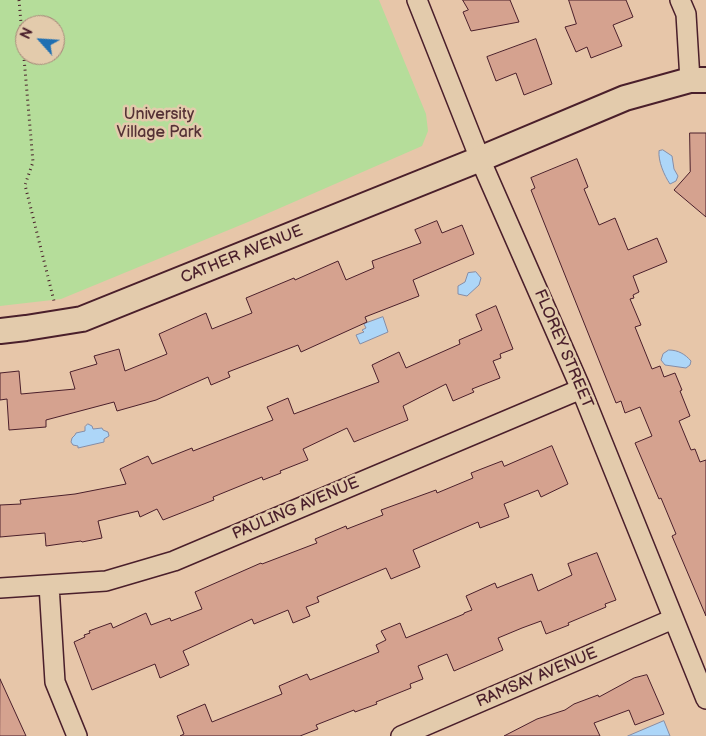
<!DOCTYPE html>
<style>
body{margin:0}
#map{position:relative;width:706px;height:736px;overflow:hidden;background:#e7c6a9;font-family:"Balsamiq Sans",sans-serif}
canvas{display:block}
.north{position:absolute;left:15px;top:15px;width:50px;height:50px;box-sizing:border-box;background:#e3cbac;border:1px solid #a68678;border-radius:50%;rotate:296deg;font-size:14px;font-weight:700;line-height:20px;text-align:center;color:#4a1f2b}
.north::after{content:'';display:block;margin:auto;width:18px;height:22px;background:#1f6fb2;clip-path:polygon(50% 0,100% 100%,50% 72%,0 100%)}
</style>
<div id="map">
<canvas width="706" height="736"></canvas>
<div class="north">N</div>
</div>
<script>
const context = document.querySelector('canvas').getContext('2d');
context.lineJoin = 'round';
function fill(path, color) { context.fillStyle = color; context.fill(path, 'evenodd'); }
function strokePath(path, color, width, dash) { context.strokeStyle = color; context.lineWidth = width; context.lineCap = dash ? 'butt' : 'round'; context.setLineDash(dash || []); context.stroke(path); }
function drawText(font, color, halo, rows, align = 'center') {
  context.font = font + ' "Balsamiq Sans",sans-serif'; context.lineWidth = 5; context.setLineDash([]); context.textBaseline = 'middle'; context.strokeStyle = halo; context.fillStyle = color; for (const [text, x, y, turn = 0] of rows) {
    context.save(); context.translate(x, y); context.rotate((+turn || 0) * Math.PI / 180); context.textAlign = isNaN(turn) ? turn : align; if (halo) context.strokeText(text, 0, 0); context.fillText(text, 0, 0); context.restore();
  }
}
fill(new Path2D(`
 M0,0H379L426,114L428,131L422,146L248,222L61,299L0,306ZM25,25H55V55H25Z`), '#b5dd9a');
const water = new Path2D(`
 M663,150L672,156L674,169L678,176L676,181L670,184C664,175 658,161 659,151Z
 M476,272L481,278L479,285L467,296L458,294V286L465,282L468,273Z
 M383,317L388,332L360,344L356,335L364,332L362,330L366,328L364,324Z
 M669,350C678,350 685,354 691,361L690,365L686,368L665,365L661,360L663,354Z
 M88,424L92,426L93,429L102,428L103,430L108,432L109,436L104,439V442L78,448V446L73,445L71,442L72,438L75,435L76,433L85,431V427Z
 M664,721L670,736H628Z`);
fill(water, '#add6f8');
strokePath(water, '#858da6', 1);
const building = new Path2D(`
 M463,0H510L519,22L471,31L463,12L468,10Z
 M569,0H626L633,17L613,25L622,46L591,58L587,47L576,52L565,27L576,24Z
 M536,39L552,84L524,95L516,73L496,81L487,57Z
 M690,133H706V217L674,190L690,172Z
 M577,159L588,187L584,189L599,225L615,218L628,250L657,238L667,262L633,276L639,292L633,295L634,298L630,299L641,325L635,327L652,369L660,366L664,377L675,373L682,390L680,391L690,416L679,421L691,450L695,449L700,462L706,460V616L672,536L676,534L661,498L659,499L635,443L652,436L640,407L625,413L621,401L616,403L531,190L535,188L531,178Z
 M437,221L442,233L462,225L474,254L413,280L419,296L365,317L367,322L301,352L298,345L228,372L230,377L211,385L208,377L156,400L117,411L114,402L46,420V427L9,430L7,399L0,400V373L19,371L21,394L75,389L70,372L97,364L94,356L119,349L125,371L167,354L159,334L206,313L212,329L252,313L246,298L294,278L295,280L338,261L346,280L374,268L372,261L421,243L415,230Z
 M496,306L513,349L500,354L501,358L493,361L500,378L472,389L474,392L453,401L446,384L403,406L408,420L354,442L347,428L303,449L308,460L280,471L281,473L263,480L262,477L213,497L214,500L163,520L157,509L140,517L138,511L98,521L102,538L82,542L81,541L46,546L45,533L0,537V505L21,504L20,500L75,494L126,484L120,469L148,456L152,464L192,448L193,451L273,420L267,407L288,398L294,414L379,382L372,365L399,352L406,368L460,344L459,340L482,330L476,315Z
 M552,446L568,484L541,497L538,490L504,504L509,517L480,528L478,522L413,550L420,567L391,579L386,568L317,597L319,602L306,607L310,616L293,623L288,610L254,624L252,619L183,651L189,665L160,678L155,664L92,690L74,642L85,637L84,635L90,633L89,631L111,623L113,628L146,613L151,625L170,618L171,621L202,609L195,592L261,563L262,564L317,543L315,539L346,526L347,529L383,515L381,510L436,490L437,493L473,478L471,473L502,461L504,466Z
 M597,553L616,600L605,604L606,607L568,623L569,625L546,634L541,621L522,628L498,638L503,650L454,671L447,654L418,666L423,679L410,684L411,688L376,702L377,704L355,712L354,710L316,725L318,729L300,736H180L184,734L177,716L205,704L212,722L282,694L279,686L307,674L310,680L379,652L376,645L386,640L381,631L400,623L406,638L464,614V613L472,610L466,596L495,583L497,588L532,574L538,591L572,575L568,564Z
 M647,675L664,714L635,725L629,710L594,723L600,736H504L537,719L565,710L574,704L598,695L599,697L634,678Z
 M0,679L26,736H0Z`);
fill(building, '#d5a28f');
strokePath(building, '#4a1f2b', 1);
const minor = new Path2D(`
 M417,0L480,159L581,389L706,699
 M680,0L686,14L690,80
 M49,585L55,682L77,736
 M0,588L106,581L174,561L581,389
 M401,736L673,619`);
const tertiary = new Path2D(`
 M0,331L26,328L82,319L480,159L625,98L690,80H706`);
strokePath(minor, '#4a1f2b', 22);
strokePath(tertiary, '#4a1f2b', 28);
strokePath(new Path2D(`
 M19,0L33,162L25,185L54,301`), '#4a1f2b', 3, [1, 4]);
strokePath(minor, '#e3cbac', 19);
strokePath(tertiary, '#e3cbac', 24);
drawText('16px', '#553236', '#e3cbac', [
 ["University",159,115],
 ["Village Park",159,133]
]);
drawText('16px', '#4a1f2b', '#e3cbac', [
 ["CATHER AVENUE",242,255,-22],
 ["FLOREY STREET",563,349,67],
 ["PAULING AVENUE",296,509,-23],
 ["RAMSAY AVENUE",537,678,-23]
]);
</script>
